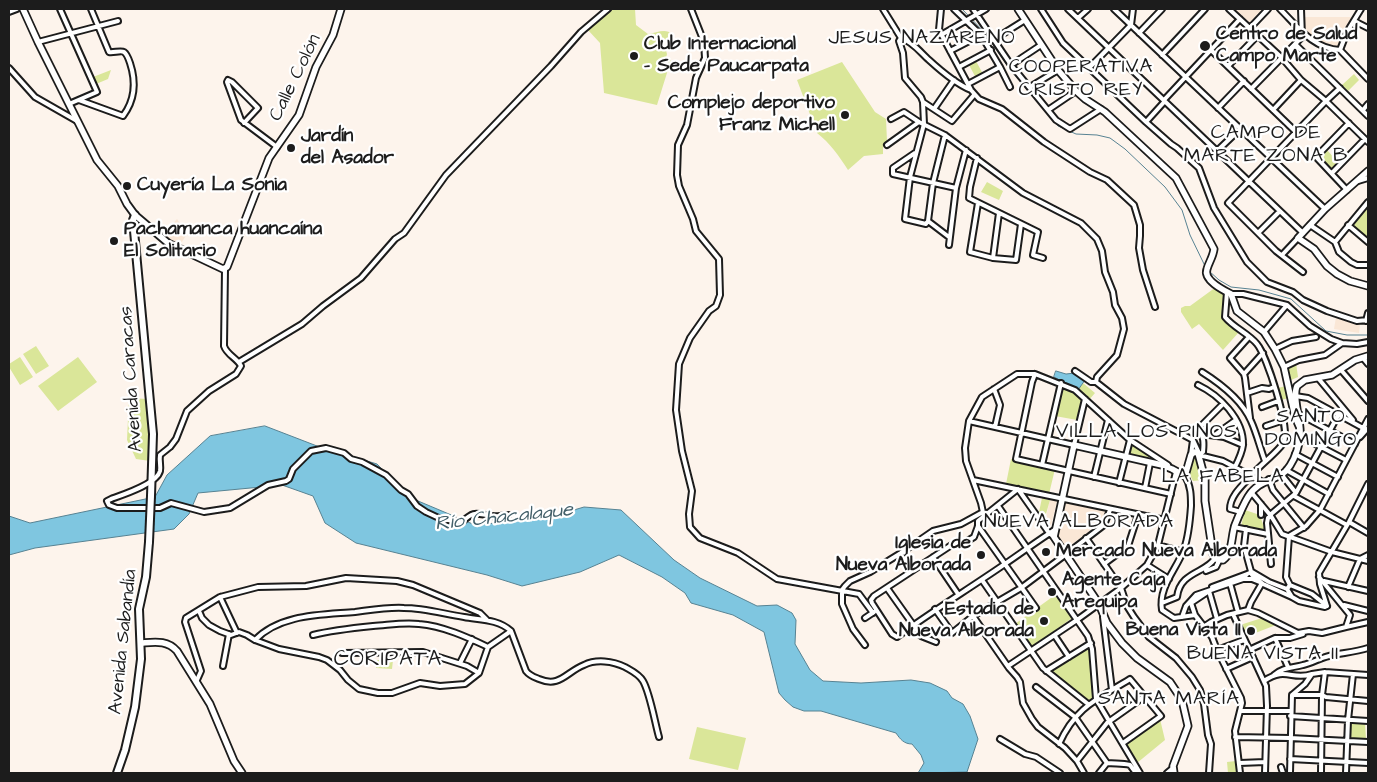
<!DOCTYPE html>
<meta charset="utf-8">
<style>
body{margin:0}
#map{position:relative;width:1377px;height:782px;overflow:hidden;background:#fdf4ec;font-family:"Architects Daughter",sans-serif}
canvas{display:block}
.frame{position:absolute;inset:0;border:10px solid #1c1c1c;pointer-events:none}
</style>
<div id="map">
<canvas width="1377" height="782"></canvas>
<div class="frame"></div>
</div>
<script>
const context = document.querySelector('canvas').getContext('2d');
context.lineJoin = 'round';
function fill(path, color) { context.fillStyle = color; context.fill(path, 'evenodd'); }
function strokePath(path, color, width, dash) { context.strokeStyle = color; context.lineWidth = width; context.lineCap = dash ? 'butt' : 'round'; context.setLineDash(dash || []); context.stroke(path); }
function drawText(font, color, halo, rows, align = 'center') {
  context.font = font + ' "Architects Daughter",sans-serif'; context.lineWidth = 4.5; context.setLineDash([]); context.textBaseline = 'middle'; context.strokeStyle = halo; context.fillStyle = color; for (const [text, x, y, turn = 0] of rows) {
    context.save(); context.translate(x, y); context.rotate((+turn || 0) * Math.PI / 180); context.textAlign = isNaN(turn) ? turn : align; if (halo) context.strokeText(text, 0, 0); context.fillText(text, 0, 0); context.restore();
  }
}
fill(new Path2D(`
 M1233,9H1263L1251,22H1249Z
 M1304,17H1355L1345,32L1342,42L1338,47L1322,44L1308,36L1305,31Z
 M177,219L187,234L180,245L169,241L163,235Z
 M1336,317L1360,325L1359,333L1334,329Z
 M1050,499L1057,501L1050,529L1045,522Z
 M1064,502L1105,511V513L1102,522L1064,550L1056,538Z`), '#fae7d6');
fill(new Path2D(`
 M613,9H635L636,25L648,34C656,33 666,28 672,34V40L666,41L664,44L667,54L666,58L671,60L657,105L604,93L600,43L587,29Z
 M976,61L983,74L976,78L969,65Z
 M842,62L875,112L886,119L887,141L883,148V154L864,156L848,170C839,156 830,143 817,133L797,80Z
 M111,70L108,79L96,84L93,77Z
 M1354,74L1359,80L1348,91L1342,85Z
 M1327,150L1338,162L1331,169L1320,157Z
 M987,182L1003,191L999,200L981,192Z
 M1368,207V239L1353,226Z
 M1216,287L1225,294L1224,317L1239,332L1223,350L1199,324L1192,329L1181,312V308L1185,306H1190Z
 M36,346L49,366L36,374L23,354Z
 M20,357L33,377L20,385L9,367V364Z
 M78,357L97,382L58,411L38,386Z
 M1296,363L1298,377L1289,381L1287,368Z
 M1083,383L1095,393L1089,400L1078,390Z
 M1062,385L1074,392L1082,398L1077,420L1055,416Z
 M1286,386L1289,398L1281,400L1278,388Z
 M129,398L147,399L150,441V461L136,459L127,440Z
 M1131,443L1149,456L1148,460L1128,455Z
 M1197,456L1203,480L1193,481L1190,475L1192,457Z
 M1011,459L1055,469L1049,494L1006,484Z
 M1042,498L1050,500L1046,514L1039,512Z
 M1245,510L1260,515L1265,531L1241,526Z
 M1055,595L1072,618L1031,648L1015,624Z
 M1262,618L1276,625L1245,637L1240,625Z
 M1090,646L1095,698L1087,701L1049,671Z
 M377,660H393L392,669L376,668Z
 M1160,719L1165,740L1137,763L1126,744Z
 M1350,722L1365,723L1366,739H1350Z
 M697,727L746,738L738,770L689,759Z
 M1236,761L1237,773H1228L1227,762Z`), '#dae699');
const water = new Path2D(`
 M1056,371L1066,374L1075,373L1085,380L1078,390L1054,377Z
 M265,426L317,446L377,464L411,498L475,525L547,518L584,507L621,510L674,560L700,578L757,606L777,605L792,613L796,620L795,644L810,670L823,681L861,683L911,680L930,683L947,691L952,698L963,704L970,716L978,739L967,772L918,773L924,763L921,755L912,744C904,744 900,739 896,733L821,711H804L793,707L785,700L779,693L764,632L733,615L691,603L685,593L662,577L619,555L580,572L522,586L487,575L356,543L325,523L313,496L282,485L198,493L189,514L174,529L35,548L9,555V516L30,523L155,497L167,475L210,436Z`);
fill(water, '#7fc6e0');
strokePath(water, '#578292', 1);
strokePath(new Path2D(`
 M962,9L985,33L1009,68L1058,126L1076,134L1097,135L1110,138L1125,149L1165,187L1182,210L1190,235L1205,266
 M1209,271L1219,280L1231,287L1259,290L1291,299L1326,331L1347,335H1368`), '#578292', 1);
const street = new Path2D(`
 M60,9L97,92L69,104
 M691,9L704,42L705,58L696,78L687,125L678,145L677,175L679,186L693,219L696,231L719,259L720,295L716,306L709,311L690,338L679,364L676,410L682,451L692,491L689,514L690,527L700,538L738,553L777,579L859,594L873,613
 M883,9L901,38L899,41L903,53L905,78L921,97L923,102L924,124L910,177L905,219L926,224L928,221
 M941,9L939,30L971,90L979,99L1002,109L1044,142L1090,172L1107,180L1134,205L1140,225V236L1139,248L1143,270L1155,307
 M954,9L981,35L1000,67L1010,87
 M973,9L1011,65L1056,120L1070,129L1101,109
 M1041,9L1063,43L1146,122L1171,144L1177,148L1199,168L1214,208L1247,262L1267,282L1293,292L1303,300L1327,311L1357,321L1368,320
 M1068,9L1303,233
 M1114,9L1325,209
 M1229,9L1282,58L1301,80L1326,101L1368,142
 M1280,9C1297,26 1313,49 1340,50L1347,32L1361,9
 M9,12L17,9
 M1078,18L1088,9
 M1354,21L1368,28
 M1250,28L1268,9
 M1139,33L1162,9
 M941,35L986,9
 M901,38C912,41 921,53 929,60C941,71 956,84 971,90
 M993,40L1025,20
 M38,42L118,21
 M1296,45L1368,116
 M1210,49L1297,133
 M1340,50L1368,79
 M950,51L981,35
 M1162,55L1205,9
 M1011,65L1041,45
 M1228,66L1258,35
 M959,67L991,50
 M9,68L35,97L77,121
 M1089,68L1131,25L1133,9
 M228,80L227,82L241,120L277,147
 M228,80L232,82L258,108L244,123
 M968,84L1000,67
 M1030,87L1058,70
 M1251,89L1302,37L1301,9
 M79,100L123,116C135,100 136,81 130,63C129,60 127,54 124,52C121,50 113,53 109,52L91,9
 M1164,100L1240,19
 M923,102L952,121L974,95
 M1218,108L1244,81
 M934,109L954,80
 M1048,110L1076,91
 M1273,110L1301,80
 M1363,110L1368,104
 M891,119L904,112L919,122L945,135L1023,193L1081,223L1097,239L1102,251L1105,272L1113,292L1115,305L1122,318L1124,329L1117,355L1097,377L1096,382
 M1146,122L1165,101
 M887,145L919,122
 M1217,151L1240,129
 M915,153L893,168V174L956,188
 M977,158L970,187L969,198L1038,232L1033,255L1043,258
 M1332,173L1365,139
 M1358,181L1368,178
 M1347,190L1316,157L1349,123
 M978,203L970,252L993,258L1016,260L1021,224
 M928,221L933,183L945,135
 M928,221L949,237
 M1310,225L1335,242L1339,252L1351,262L1357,265H1368
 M1348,225L1368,242
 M1258,233L1279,212
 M1335,242L1368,202
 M949,245L956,188L966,150
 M1282,255L1298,238
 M993,258L999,213
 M225,269L224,346C227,355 237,358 241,366L236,374L209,391L187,411L176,439L170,447L160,455C159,461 161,466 160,471C157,484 122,495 111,499L107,501L109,505L117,508H160L171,503L204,512L230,508L268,485L286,481L289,479L293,469L311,451L326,448L344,453L351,459L362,462L386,475L401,490L408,494L417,506L426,512L441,519L462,522C475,510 476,514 492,516C497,517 503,515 508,515
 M1303,272L1276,251L1228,203L1326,101L1340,88
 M1227,292L1225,317C1234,328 1248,333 1257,344C1267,356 1290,428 1284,442C1279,451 1260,465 1252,475C1244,484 1230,495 1230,509L1241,512
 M1231,294H1243L1287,305L1310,326L1331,339L1342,343
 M1366,321L1368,313
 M1264,332L1287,305
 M1275,349L1292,341L1316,337
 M1363,358L1368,364
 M239,362L302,324L323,306L361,278L395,239L404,233L446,175L551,66L581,32L608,9
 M1284,367L1299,360L1325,355L1342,343L1357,344L1368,342
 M1341,370L1368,401
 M1075,371L1091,382H1096L1124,404L1193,440L1199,453
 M1202,372C1221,384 1242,400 1251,421C1257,434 1260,448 1265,461
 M1035,374L1032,382L1016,459L1171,494
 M1244,374L1230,358L1249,337
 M1318,378L1353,420
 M1198,385C1219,395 1244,419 1243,445C1242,453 1239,459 1235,467
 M994,389L1000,405L995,427
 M1247,393L1262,388L1269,389L1274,387
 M1295,396L1308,398L1363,428
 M1262,407L1278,401
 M1299,414L1355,444
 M1250,418L1245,378L1244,374L1263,353
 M969,421L1074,445L1085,399
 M1266,426L1284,420
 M1202,434L1224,437L1243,445
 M1215,435L1236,420
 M1300,436L1346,460
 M1360,437L1368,428
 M1295,454L1338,477
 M1191,455L1193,440
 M1199,455L1223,461L1263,482
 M1199,455L1203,452C1204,443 1204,436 1198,429L1223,404
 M1042,465L1061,383
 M1286,470L1329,494
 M1281,474L1296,493
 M1185,476C1191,486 1191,496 1191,506C1190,521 1189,535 1184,549C1177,569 1158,587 1162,610L1174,618L1195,615L1212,637L1217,650L1241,698L1242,703L1235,731L1240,773
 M1094,477L1108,420
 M1269,479L1273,490L1304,528
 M973,480L1165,520
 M1119,483L1130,440
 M1145,488L1150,463
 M1251,492L1271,516L1282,534L1332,552L1368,561
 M1294,496L1347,525
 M998,506L1088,636L1092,649L1096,699L1140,773
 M1261,515V504
 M1270,515L1296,493L1342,408
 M1271,516L1268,518L1267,523L1271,564
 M984,517L981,503L966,461L965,448L969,421L982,397L1017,374H1035L1075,390L1130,440L1168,465
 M1349,522L1368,533
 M978,526L1036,608
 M1234,527L1268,534
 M1246,529L1244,546L1252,575L1263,584L1292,597
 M1289,536L1306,526L1320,510L1368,419
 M1054,537L1049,533L1018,489L978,521V526L974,537L964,543L953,544L874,596L871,600L872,603L892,634L897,637C931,612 967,590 1002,566C1020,554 1037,541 1056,529
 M1086,538L1121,588L1127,606L1134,617L1149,637L1176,658L1192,677L1200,690L1204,704L1208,735L1211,744L1209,773
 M1158,545L1184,552
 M933,557L958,594
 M1104,564L1128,546L1138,515
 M1147,565L1169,579
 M1206,571L1216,567L1219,561
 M1243,579H1252L1262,583L1251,602L1248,610
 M982,580L1043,668L1088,704
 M1324,581L1368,591
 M1230,583L1238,612
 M1290,585L1312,594L1327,606
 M1212,587L1247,574
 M1348,587L1360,559L1368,555
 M887,588L921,636L936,642
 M1287,589L1290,585L1286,577L1289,536
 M220,597L237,633
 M1162,603L1177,597C1180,571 1207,573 1215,558
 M1344,605L1368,611
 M1327,606L1320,584L1319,573L1349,522L1368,484
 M935,609L952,633L973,616L1021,588L1065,555L1104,525L1110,510
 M199,611L202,618L209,625L220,631L231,635L239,632L247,635L255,640L279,649L319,657L327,660L340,670L348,680L359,689L378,693H392L420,683L440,686L465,684L479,673L488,647L511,631
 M1233,614L1266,686L1267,706L1265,773
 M1195,615L1191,603L1209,591L1217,619
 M973,616L1009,668L1017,677L1020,682L1023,703L1032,719L1038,727L1065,748L1077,761L1084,773
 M1103,617L1112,690
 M1182,617L1186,606L1196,595L1243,579L1247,574L1252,572L1269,582L1287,589L1292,597L1299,601L1325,607L1327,606
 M865,618L874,612
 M1205,626L1211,622L1227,615L1248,610L1258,613L1298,633L1309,631L1322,633L1346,627L1350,615L1319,577
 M1346,627L1368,622
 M313,635C333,630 353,628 373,626C389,625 404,622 419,624C443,626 467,637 488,647
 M1055,636L1069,657
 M1275,638L1288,667
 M255,640C280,614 321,615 355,612C371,610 388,607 404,608C424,608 444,614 464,617C480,620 498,619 511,631L526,671C530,676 534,677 539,679C560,688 566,672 584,665C596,659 613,661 625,667C632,671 639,674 643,681C650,693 655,723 659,737
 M865,645L853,629L842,604V590L845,586L850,581L870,572L901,553L933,531L961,524L983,512
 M1217,650L1244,640
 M1249,650L1275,638H1290L1303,634
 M342,653L423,652L467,666L479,673
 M460,663L472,639
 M223,666L229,634
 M1008,666L1077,620L1121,588L1147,565L1158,545L1176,472
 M1226,669L1253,657
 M1046,671L1091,643
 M1312,674L1325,672L1368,675
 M1274,675C1283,667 1292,668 1303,665C1312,663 1320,658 1329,656C1342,653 1355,652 1368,648
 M197,680L201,671L185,622L186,618L220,597L258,587L306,586L346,578L397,581L413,585L480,613L487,620
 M1264,681C1286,666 1292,681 1312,674L1305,684L1292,695L1290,773
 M1036,687L1075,717L1107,763
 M1292,695H1322L1326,697L1368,701
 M1240,711H1290
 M1290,716L1368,721
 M1235,737L1290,738L1368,742
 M1000,739L1025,754L1036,757L1060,773
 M1059,744C1076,706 1098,699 1130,679L1161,716L1123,743
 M1290,759L1368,763
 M1077,761L1107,723L1145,696
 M1107,763C1116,764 1122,763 1130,765L1136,773
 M1240,763L1265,762
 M1281,767L1283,773
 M1099,773L1107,763
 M1167,773L1173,768
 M1321,773L1322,695L1325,672
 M1346,773L1348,720L1353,674`);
const secondary = new Path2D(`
 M23,9L38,42L97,160L118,186L127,204L135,215L168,243L223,269L227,267L269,158L299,115L316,67L333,35L341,9
 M1018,9L1058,70L1076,91L1085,99L1105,112L1176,178L1214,249C1213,257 1209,262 1207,269C1203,280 1223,290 1231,294L1237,311L1264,332L1275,349L1284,367L1295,417L1299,426
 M1368,171L1325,209L1298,238L1314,249L1327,266L1337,274L1350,281L1368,286
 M141,643C156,642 167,640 177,651L210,704L234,761L242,773
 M1174,773L1173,766L1188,726L1182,700L1170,682L1137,658L1122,643L1107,623L1099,604L1054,537L1074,445L1162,465L1172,469L1185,476L1191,455L1194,452L1198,453L1205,479V501L1213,554L1216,559L1223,560C1233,553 1231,536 1235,525C1239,515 1243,505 1248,497C1259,479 1274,482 1286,471C1292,464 1297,452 1299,443C1304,425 1291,399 1297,386L1305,380L1332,375L1355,360L1368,356`);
const primary = new Path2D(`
 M135,215L133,220L153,434L151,496
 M117,773L125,750L135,707L141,659L139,609L146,577L149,542`);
strokePath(street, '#1c1c1c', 8);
strokePath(secondary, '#1c1c1c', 9);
strokePath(primary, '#1c1c1c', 10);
strokePath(street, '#fff', 4);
strokePath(secondary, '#fff', 5.5);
strokePath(primary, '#fff', 6);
const primaryBridge = new Path2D(`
 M149,542L151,496`);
strokePath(primaryBridge, '#1c1c1c', 10, []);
strokePath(primaryBridge, '#fff', 6);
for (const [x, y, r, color] of [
 [1205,46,6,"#1c1c1c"],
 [634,56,5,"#1c1c1c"],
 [845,115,5,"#1c1c1c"],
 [291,148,5,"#1c1c1c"],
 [127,186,5,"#1c1c1c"],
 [114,241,5,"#1c1c1c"],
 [1046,552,5,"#1c1c1c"],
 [981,555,5,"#1c1c1c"],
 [1052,592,5,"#1c1c1c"],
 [1044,621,5,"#1c1c1c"],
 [1251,631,5,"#1c1c1c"]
]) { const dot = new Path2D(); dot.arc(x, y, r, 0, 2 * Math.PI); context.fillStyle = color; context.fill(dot); strokePath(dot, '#fff', 2); }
drawText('bold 19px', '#1c1c1c', '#fff', [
 ["Centro de Salud",1216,35],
 ["Campo Marte",1216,57],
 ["Club Internacional",644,45],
 ["- Sede Paucarpata",644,67],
 ["Complejo deportivo",835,104,"right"],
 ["Franz Michell",835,126,"right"],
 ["Jardín",301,137],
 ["del Asador",301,159],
 ["Cuyería La Sonia",137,186],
 ["Pachamanca huancaína",124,230],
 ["El Solitario",124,252],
 ["Iglesia de",971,544,"right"],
 ["Nueva Alborada",971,566,"right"],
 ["Mercado Nueva Alborada",1056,552],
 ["Agente Caja",1062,581],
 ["Arequipa",1062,603],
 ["Estadio de",1034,610,"right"],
 ["Nueva Alborada",1034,632,"right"],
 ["Buena Vista II",1241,631,"right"]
], 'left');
drawText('19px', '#1c1c1c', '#fff', [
 ["Calle Colón",296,78,-64],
 ["Avenida Caracas",132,379,-94],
 ["Avenida Sabandía",124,642,-84]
]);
context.letterSpacing = '1px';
drawText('20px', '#1c1c1c', '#fff', [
 ["JESUS NAZARENO",922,39],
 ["COOPERATIVA",1081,68],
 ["CRISTO REY",1081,91],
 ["CAMPO DE",1266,134],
 ["MARTE ZONA B",1266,157],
 ["SANTO",1311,418],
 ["DOMINGO",1311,441],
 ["VILLA LOS PINOS",1147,433],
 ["LA FABELA",1223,478],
 ["NUEVA ALBORADA",1079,523],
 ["BUENA VISTA II",1263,655],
 ["SANTA MARÍA",1169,700]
]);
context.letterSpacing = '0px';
drawText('italic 20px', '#44606a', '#fff', [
 ["Río Chacalaque",504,518,-6]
]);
context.letterSpacing = '1px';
drawText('21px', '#1c1c1c', '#fff', [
 ["CORIPATA",388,661]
]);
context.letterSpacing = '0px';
</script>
